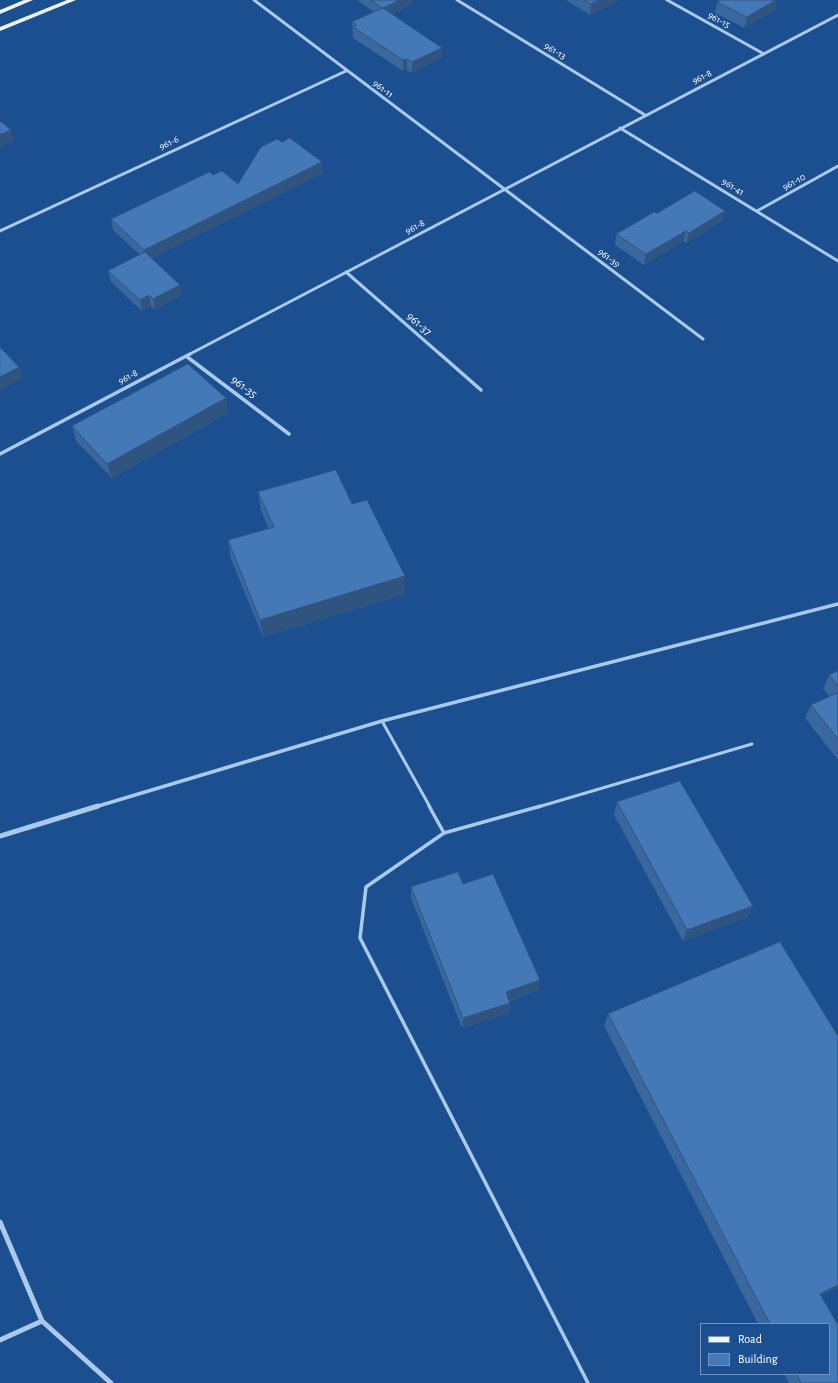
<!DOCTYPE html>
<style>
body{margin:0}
#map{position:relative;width:838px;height:1383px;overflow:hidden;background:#1b4f8f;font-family:"Alegreya Sans",sans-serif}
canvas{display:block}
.legend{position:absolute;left:700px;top:1323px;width:130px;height:52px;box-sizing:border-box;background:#1b4f8f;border:1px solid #7695bc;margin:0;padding:5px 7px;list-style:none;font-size:12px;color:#fff}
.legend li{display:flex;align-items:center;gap:8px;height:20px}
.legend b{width:20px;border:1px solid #7695bc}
</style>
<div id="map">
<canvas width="838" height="1383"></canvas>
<ul class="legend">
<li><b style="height:5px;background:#f0f6ff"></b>Road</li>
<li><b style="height:11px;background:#4478b7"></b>Building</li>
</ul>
</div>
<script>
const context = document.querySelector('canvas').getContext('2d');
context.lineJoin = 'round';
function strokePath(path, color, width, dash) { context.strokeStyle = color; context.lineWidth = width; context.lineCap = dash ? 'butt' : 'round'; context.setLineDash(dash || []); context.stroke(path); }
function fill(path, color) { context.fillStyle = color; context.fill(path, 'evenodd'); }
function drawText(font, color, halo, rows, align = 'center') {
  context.font = font + ' "Alegreya Sans",sans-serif'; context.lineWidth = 3; context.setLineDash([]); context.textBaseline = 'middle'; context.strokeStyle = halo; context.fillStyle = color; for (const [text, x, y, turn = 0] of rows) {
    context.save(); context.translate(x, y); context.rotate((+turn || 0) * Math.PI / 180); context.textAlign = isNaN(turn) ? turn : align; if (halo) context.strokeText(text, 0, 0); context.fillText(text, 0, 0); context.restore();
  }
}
strokePath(new Path2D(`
 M382,721L430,807
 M538,807L752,744`), '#a9c9ee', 3);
strokePath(new Path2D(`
 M429,806L444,833
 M541,806L444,833L366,887L360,938L588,1383`), '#a9c9ee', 3.5);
strokePath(new Path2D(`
 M254,0L703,339
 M457,0L645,115
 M667,0L764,54
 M620,128L838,261
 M757,211L838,166
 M0,231L346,71
 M346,272L441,355
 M188,355L838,15`), '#a9c9ee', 3);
strokePath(new Path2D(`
 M440,354L481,390
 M186,356L289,434
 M0,454L190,354
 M95,807L382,721L838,604`), '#a9c9ee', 3.5);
strokePath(new Path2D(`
 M0,836L98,806
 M0,1222L42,1321L111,1383
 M0,1340L42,1321`), '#a9c9ee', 5);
fill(new Path2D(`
 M24,0H33L0,14V10Z
 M67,0H76L0,31V27Z`), '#f0f6ff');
fill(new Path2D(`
 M357,0H412V4L392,14L442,58L412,73L407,70L403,71L353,38L352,22L374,12Z
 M566,0H617V1L590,15Z
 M721,0H777L775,10L744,28L715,13L717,2Z
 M323,173L151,258L180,285L182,295L155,310L151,306L142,311L111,282L108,271L140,255L113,230L111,219L213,175L238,184Z
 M725,211L722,221L686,243L683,241L644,265L615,245L616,234L657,213Z
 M228,413L112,478L76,441L72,426Z
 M258,492L352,504L405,594L263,637L231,559L228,540L269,529L261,511Z
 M838,671V760L805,718L811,705L830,697L823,689L829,675Z
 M617,802L748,917L683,941L614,815Z
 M463,884L538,990L510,1001L509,1013L462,1028L411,898V887Z
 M780,942L838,1036V1287L821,1296L838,1325V1383H789L784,1374H829V1324H758L604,1026L608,1014Z`), '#3a679d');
fill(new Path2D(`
 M400,0H412V4L384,18L383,8Z
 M600,0H617V1L590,15L591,4Z
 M776,0H777L775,10L744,28L747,17Z
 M442,48V58L412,73V62Z
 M407,59V70L403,71V60Z
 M11,130L14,141L0,148V135Z
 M322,162L323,173L146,261L144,250Z
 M725,211L722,221L686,243L689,233Z
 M686,231L683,241L644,265L646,254Z
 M180,285L182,295L155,310L153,299Z
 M149,295L151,306L142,311L140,300Z
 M19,367L23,378L0,390V377Z
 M226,398L228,413L112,478L107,464Z
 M405,576V594L263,637L260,620Z
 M753,906L748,917L683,941L687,930Z
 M540,980L538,990L505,1002L506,992Z
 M510,1003L509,1013L462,1028L463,1018Z
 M838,1285V1287L811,1301L820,1294Z`), '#305480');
const building = new Path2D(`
 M371,0H400L383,8Z
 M584,0H600L591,4Z
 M721,0H776L747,17L717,2Z
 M383,8L442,48L412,62L407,59L403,60L353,27L357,25L352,22Z
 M0,121L11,130L0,135Z
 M290,138L322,162L144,250L111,219L209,172L213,175L222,171L238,184L261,147L277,139L282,142Z
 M695,191L725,211L689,233L686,231L646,254L616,234L654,212L657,213Z
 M145,252L180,285L153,299L149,295L140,300L108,271Z
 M0,347L19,367L0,377Z
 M188,364L226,398L107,464L72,426Z
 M336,470L352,504L367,500L405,576L260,620L228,540L274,527L258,492Z
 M838,671V686L829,675Z
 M838,693V739L811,705Z
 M680,781L753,906L687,930L617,802Z
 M458,872L463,884L493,874L540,980L506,992L510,1003L463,1018L411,887Z
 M780,942L838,1036V1285L820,1294L838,1325V1383H801L797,1374H829V1324H770L608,1014Z`);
fill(building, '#4478b7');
strokePath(building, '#305480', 1);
drawText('10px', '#fff', '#1b4f8f', [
 ["961-15",719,20,29],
 ["961-13",555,51,31],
 ["961-8",702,77,-27],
 ["961-11",383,89,37],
 ["961-6",169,143,-25],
 ["961-10",794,182,-29],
 ["961-41",733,187,31],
 ["961-8",415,227,-28],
 ["961-39",609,258,37],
 ["961-8",128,377,-28]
]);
drawText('12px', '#fff', '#1b4f8f', [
 ["961-37",419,324,41],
 ["961-35",244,387,37]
]);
</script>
